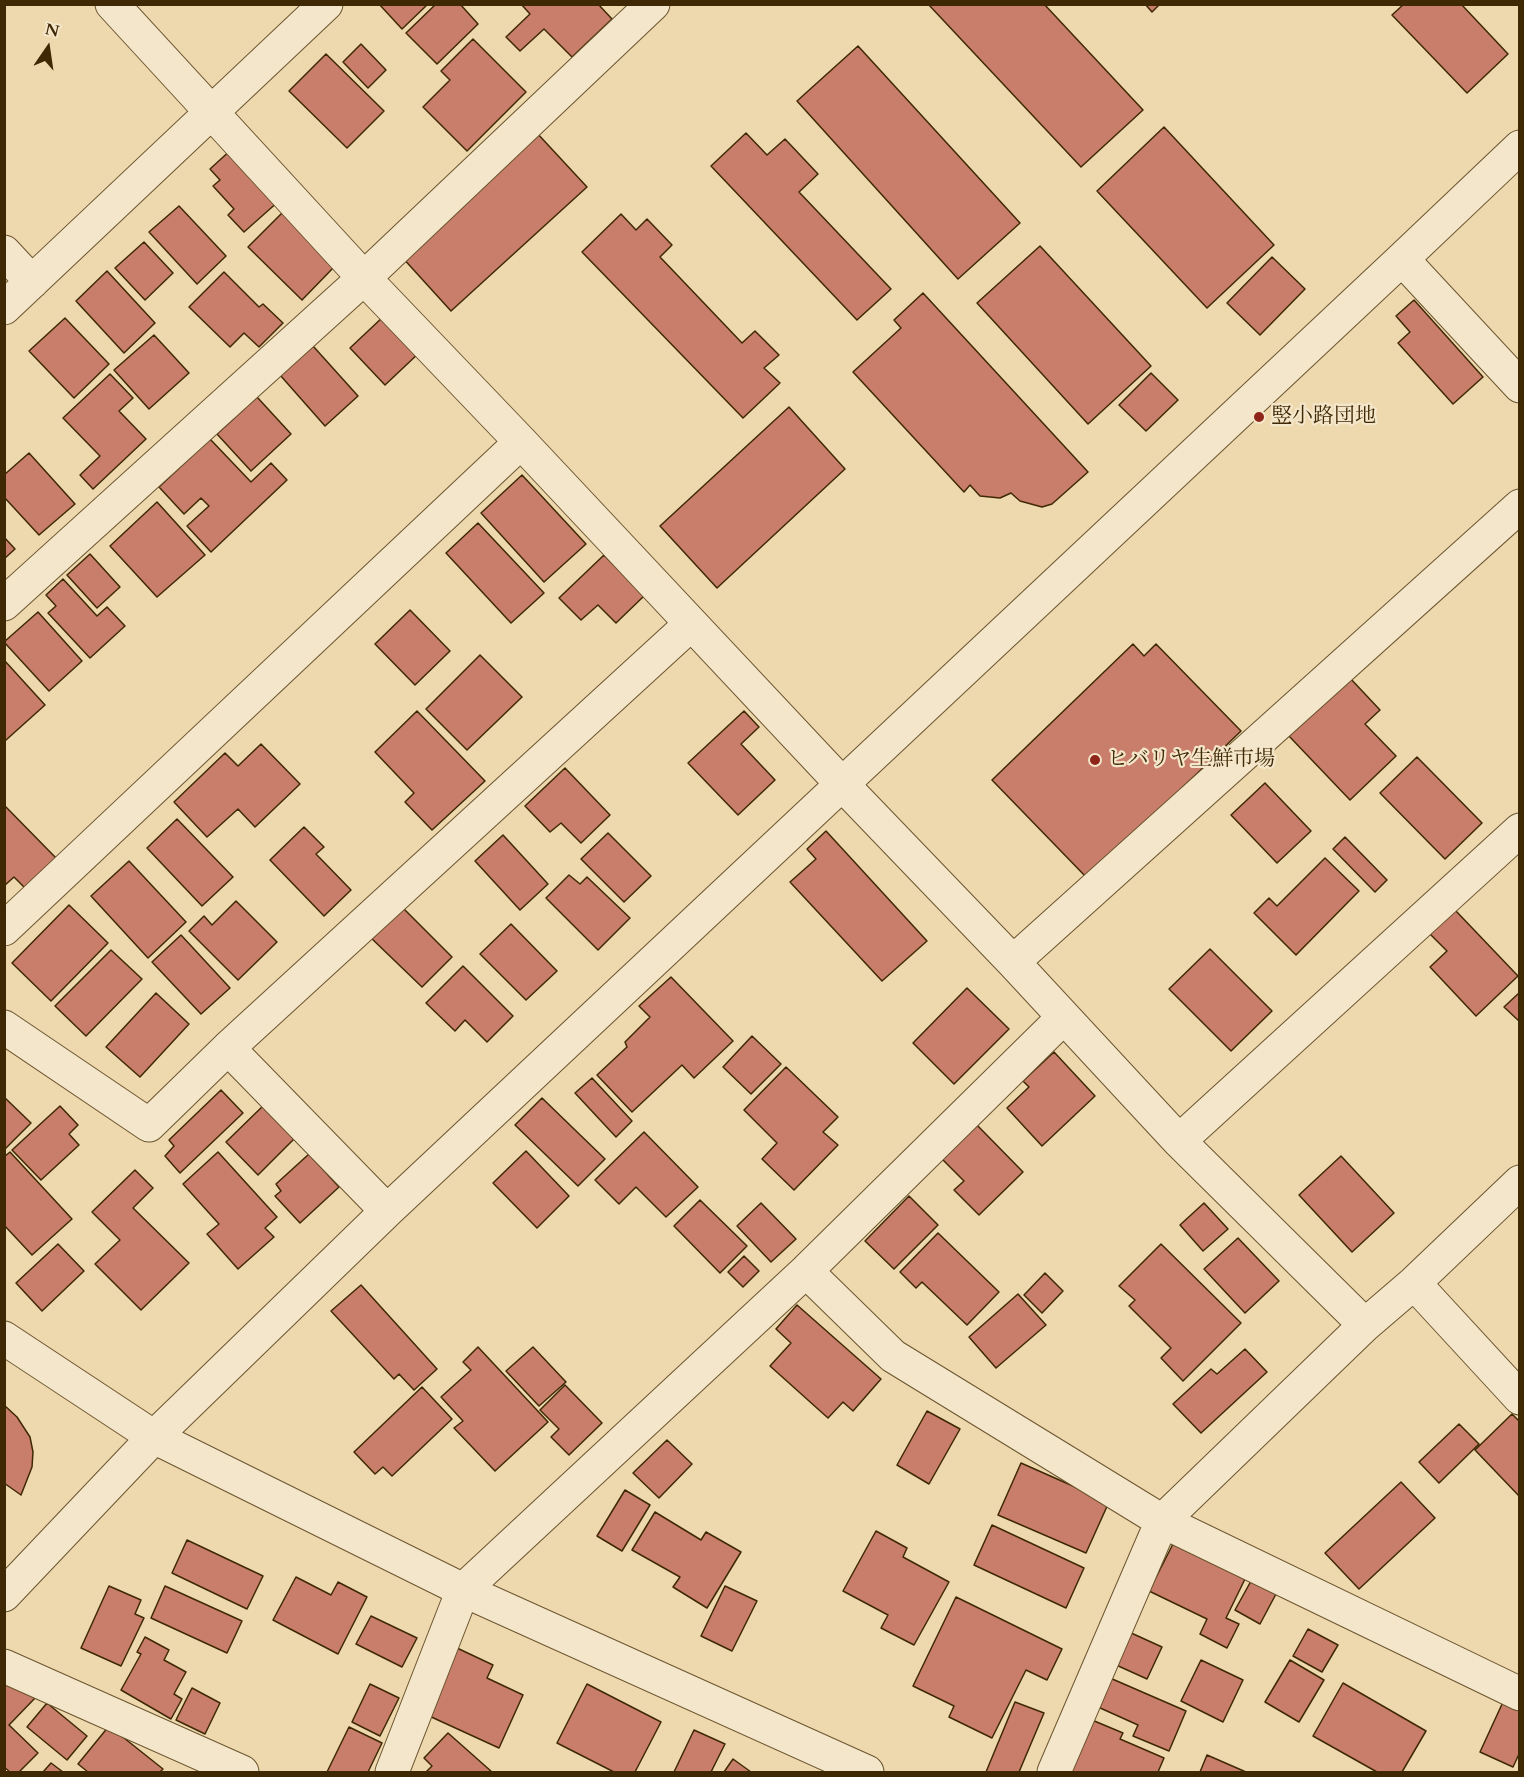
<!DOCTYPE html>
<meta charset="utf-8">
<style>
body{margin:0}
#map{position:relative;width:1524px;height:1777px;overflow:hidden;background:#eed8ae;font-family:Cardo,serif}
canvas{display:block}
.frame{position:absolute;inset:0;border:6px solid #3f2905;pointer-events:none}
.north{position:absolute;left:18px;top:18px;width:60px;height:60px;-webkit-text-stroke:4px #f4e6ca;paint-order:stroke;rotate:13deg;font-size:16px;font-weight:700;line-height:24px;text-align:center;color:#3f2905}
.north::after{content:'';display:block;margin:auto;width:21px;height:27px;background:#3f2905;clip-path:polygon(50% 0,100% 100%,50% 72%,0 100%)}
</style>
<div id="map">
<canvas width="1524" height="1777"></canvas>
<div class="frame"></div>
<div class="north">N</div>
</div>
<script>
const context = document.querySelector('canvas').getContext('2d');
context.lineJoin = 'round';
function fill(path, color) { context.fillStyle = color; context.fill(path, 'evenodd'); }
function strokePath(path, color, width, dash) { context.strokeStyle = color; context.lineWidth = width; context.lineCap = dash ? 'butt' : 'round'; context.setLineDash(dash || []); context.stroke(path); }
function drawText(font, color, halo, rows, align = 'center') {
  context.font = font + ' Cardo,"Noto Serif JP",serif'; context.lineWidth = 4.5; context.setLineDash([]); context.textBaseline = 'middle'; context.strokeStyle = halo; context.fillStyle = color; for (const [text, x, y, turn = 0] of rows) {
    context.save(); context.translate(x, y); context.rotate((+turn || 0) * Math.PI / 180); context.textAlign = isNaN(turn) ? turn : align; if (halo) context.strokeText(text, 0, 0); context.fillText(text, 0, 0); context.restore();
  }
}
const building = new Path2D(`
 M379,4H428L402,29Z
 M436,4H460L478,24L437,64L406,33Z
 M521,4H598L612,19L572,57L544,29L520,51L506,37L530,14Z
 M928,4H1044L1143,110L1081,167Z
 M1145,4H1160L1152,12Z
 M1404,4H1461L1508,54L1467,93L1392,15Z
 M473,39L526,92L467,151L423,107L450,80L441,71Z
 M361,44L386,70L368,88L343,62Z
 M858,46L1020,223L958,279L797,101Z
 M326,54L384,111L347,148L289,91Z
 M1164,127L1274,245L1207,308L1097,191Z
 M536,132L587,187L451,311L401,256Z
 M746,133L767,155L785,139L818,174L799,192L891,289L857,320L711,166Z
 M233,148L280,200L244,232L228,215L234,209L213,186L220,180L210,169Z
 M179,206L226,256L197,284L149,232Z
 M282,213L335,266L302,300L248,247Z
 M621,214L636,230L647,219L672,245L660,257L742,343L755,331L779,355L764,368L780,383L743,418L582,252Z
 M144,242L173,273L145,300L115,268Z
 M1040,246L1151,366L1088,424L977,303Z
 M1272,257L1305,289L1260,335L1227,303Z
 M107,271L155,323L124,353L76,301Z
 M224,272L259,307L263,304L283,323L259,347L244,333L230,347L189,307Z
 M923,293L1088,472L1052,504L1042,507L1020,501L1011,493L1000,498L980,496L970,485L964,492L853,372L901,328L894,320Z
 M1414,300L1483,377L1453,404L1398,343L1410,332L1396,316Z
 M385,315L420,352L385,385L350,348Z
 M65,318L109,364L74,398L29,351Z
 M154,335L189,373L149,409L114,370Z
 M313,346L358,396L325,426L280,375Z
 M1151,373L1178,400L1146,431L1119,405Z
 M110,374L133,398L119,411L146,439L93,489L80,475L100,456L63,418Z
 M257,397L291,434L251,471L217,434Z
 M789,407L845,469L717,588L660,526Z
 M210,439L251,482L271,463L287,480L211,552L187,526L209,506L201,498L184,514L159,487Z
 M29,453L75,504L39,535L4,497V475Z
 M522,475L586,544L544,582L481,513Z
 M157,502L205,555L157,597L110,546Z
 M478,523L544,593L511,623L446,553Z
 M4,537L15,549L4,559Z
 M90,554L120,587L97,608L67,575Z
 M604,555L644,596L616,623L598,605L581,620L559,598Z
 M63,579L97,616L107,607L125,626L90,658L48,613L56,606L46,595Z
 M410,610L450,651L415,685L375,644Z
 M38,612L82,661L49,691L4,642Z
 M1133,644L1144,656L1156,644L1241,731L1088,879L992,780Z
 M480,655L522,697L467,750L426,709Z
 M4,660L45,705L6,740L4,738Z
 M1349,677L1380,710L1365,724L1396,756L1350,800L1288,735Z
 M417,711L485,781L432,830L405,802L414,793L375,752Z
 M744,711L759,727L741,744L775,780L738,815L688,763Z
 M261,744L300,784L255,827L238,809L207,837L174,802L225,753L238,766Z
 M1417,757L1482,823L1445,859L1380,793Z
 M565,768L610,815L581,843L561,823L550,832L525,806Z
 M1265,783L1311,831L1277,863L1231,815Z
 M4,805L57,859L26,889L14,877L4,886Z
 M177,819L233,877L202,906L147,848Z
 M304,827L324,847L316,854L351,890L324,916L270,860Z
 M826,831L927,941L882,981L790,882L816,859L807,849Z
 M608,833L651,876L624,902L581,859Z
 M503,835L548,884L520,910L475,861Z
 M1345,837L1387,880L1375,892L1333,849Z
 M1325,858L1359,891L1296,955L1254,913L1269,898L1277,906Z
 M129,861L186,922L148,958L91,896Z
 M569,875L580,884L587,877L630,918L598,950L546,898Z
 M236,901L277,942L238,980L189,931L204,916L212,925Z
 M69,905L108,943L51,1001L12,963Z
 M400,905L452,957L422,987L369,936Z
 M1455,910L1518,976L1476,1016L1430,967L1447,951L1430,934Z
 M511,924L557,971L526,1000L480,954Z
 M181,935L230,988L201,1014L152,962Z
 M1210,949L1272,1011L1231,1051L1169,989Z
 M111,950L142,979L86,1036L55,1006Z
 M463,966L513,1016L487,1042L465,1020L455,1031L426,1003Z
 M671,977L733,1041L694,1078L682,1065L632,1112L597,1075L627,1047L625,1042L650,1017L639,1006Z
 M967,988L1009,1029L954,1084L913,1043Z
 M1520,992V1022L1504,1007Z
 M156,993L189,1024L140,1077L106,1047Z
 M752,1036L781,1064L751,1094L723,1067Z
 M1054,1052L1095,1096L1042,1146L1007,1108L1029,1087L1023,1081Z
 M786,1067L838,1117L823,1132L838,1145L794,1190L762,1159L777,1143L744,1110Z
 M592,1078L632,1121L616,1137L575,1093Z
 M221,1090L243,1113L180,1173L165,1156L174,1146L169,1140Z
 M4,1097L31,1123L4,1150Z
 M542,1098L605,1159L578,1186L515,1125Z
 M267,1102L299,1134L258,1175L226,1142Z
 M60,1106L78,1125L69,1134L79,1145L41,1180L12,1150Z
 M975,1123L1023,1172L979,1215L954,1190L964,1181L941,1158Z
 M644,1132L698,1187L666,1217L636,1187L619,1204L595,1180Z
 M526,1151L569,1196L537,1228L493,1183Z
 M10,1152L72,1219L32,1255L4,1225V1157Z
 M218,1152L277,1217L265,1228L274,1237L238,1269L207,1234L219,1224L183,1184Z
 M309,1154L339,1187L300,1223L275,1196L281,1191L276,1184Z
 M1341,1156L1394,1213L1352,1252L1299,1195Z
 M135,1170L153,1188L133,1208L189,1263L141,1310L95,1264L120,1240L92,1212Z
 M909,1196L938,1225L894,1269L865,1241Z
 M700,1200L747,1246L720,1273L674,1226Z
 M761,1203L796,1239L771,1262L737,1226Z
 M1204,1203L1228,1229L1203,1251L1180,1225Z
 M938,1233L999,1292L967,1325L922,1282L916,1288L900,1272Z
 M1238,1238L1279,1281L1245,1313L1204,1269Z
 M58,1244L84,1271L42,1311L16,1283Z
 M1161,1244L1241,1323L1183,1381L1161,1358L1171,1348L1129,1306L1135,1300L1119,1286Z
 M744,1256L759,1271L743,1287L728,1272Z
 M1045,1273L1063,1291L1042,1313L1024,1295Z
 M361,1285L437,1369L414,1390L399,1374L394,1379L331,1311Z
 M1018,1294L1046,1325L996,1368L969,1337Z
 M797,1305L881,1379L853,1411L843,1402L828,1418L770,1366L791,1343L776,1329Z
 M478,1347L548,1422L495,1471L454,1428L463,1421L441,1397L471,1370L463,1362Z
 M533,1347L566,1382L539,1406L506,1371Z
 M1245,1349L1267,1372L1201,1433L1173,1404L1211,1369L1217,1374Z
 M565,1385L602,1423L569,1455L551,1437L559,1429L540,1410Z
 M422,1387L452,1419L392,1476L383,1467L375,1474L354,1452Z
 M4,1405L17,1417L30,1437L33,1452L32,1467L21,1495L4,1483Z
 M927,1411L960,1429L929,1484L897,1465Z
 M1512,1414L1520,1422V1497L1475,1450Z
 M1459,1424L1479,1444L1439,1483L1419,1462Z
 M667,1440L692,1464L659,1498L633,1473Z
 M1021,1463L1109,1502L1086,1553L998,1515Z
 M1401,1482L1435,1518L1359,1589L1325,1553Z
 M625,1490L650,1505L622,1551L597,1536Z
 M655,1512L701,1540L706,1532L741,1552L707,1608L673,1587L680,1577L632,1550Z
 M992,1525L1084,1568L1066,1608L974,1565Z
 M876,1531L907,1548L903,1557L949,1582L914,1645L881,1628L888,1615L843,1591Z
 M187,1540L263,1576L247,1609L172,1573Z
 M1173,1544L1245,1579L1226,1618L1239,1624L1227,1648L1200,1634L1207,1619L1149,1591Z
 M296,1577L331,1595L338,1582L367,1597L338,1654L273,1620Z
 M1251,1581L1276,1594L1260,1624L1235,1610Z
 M109,1586L141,1600L135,1614L144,1618L121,1666L81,1648Z
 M165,1586L242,1621L227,1653L151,1618Z
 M725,1586L757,1601L732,1651L701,1636Z
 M956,1597L1062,1649L1047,1680L1026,1670L992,1738L949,1717L954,1706L913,1686Z
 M371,1616L417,1638L402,1667L356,1644Z
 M1308,1629L1338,1645L1322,1672L1293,1656Z
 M1129,1632L1162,1647L1147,1679L1114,1664Z
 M145,1637L169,1650L164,1660L186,1672L174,1694L182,1699L171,1719L121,1690L141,1654L137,1652Z
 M457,1648L493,1665L487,1678L523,1695L499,1748L427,1715Z
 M1201,1660L1243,1680L1223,1722L1181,1701Z
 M1290,1660L1324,1680L1299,1722L1265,1702Z
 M1110,1678L1186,1711L1169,1751L1133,1736L1138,1725L1098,1707Z
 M4,1682L37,1696L9,1725L38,1753L19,1772H10L4,1767Z
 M1343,1683L1426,1731L1402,1772H1377L1313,1736Z
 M370,1684L399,1698L380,1736L352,1722Z
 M587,1684L661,1722L635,1772H614L557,1743Z
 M192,1688L220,1703L205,1734L176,1720Z
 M1015,1702L1044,1713L1019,1772H986Z
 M1503,1702L1520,1710V1752L1513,1767L1480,1752Z
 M47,1703L87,1736L67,1760L27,1727Z
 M1092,1720L1123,1733L1120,1739L1164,1758L1158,1772H1069Z
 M109,1726L163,1769L160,1772H88L78,1764Z
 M349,1727L382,1743L368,1772H327Z
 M694,1730L725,1744L711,1772H674Z
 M448,1733L492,1772H426L432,1766L424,1758Z
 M1207,1755L1246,1772H1200Z
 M733,1759L751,1772H724Z
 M51,1763L63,1772H43Z`);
fill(building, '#c97e6b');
strokePath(building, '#3f2905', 1.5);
const minor = new Path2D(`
 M112,4L364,278L521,442L841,783L1013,962L1179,1141L1365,1325
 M4,252L32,282
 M1402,259L1520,386
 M4,308L326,4
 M4,604L364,278L653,4
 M4,929L521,442
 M1013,962L1520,506
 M4,1027L149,1125L228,1048L691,624
 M228,1048L387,1211
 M1179,1141L1520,830
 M806,1271L893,1356L1162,1521L1520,1694
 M1414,1283L1520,1398
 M4,1338L154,1437L463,1590L867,1772
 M4,1595L154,1437L387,1211L1402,259L1520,147
 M4,1666L242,1772
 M392,1772L463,1590L806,1271L1064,1017
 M1054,1772L1162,1521L1365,1325L1414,1283L1520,1182`);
strokePath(minor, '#6b552f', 35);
strokePath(minor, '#f4e6ca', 33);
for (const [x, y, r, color] of [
 [1259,417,6,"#8f2418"],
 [1095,760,6,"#8f2418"]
]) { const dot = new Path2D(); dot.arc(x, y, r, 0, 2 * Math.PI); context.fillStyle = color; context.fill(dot); strokePath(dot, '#f4e6ca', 2); }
drawText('21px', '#3f2905', '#f4e6ca', [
 ["竪小路団地",1271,417],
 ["ヒバリヤ生鮮市場",1107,760]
], 'left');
</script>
